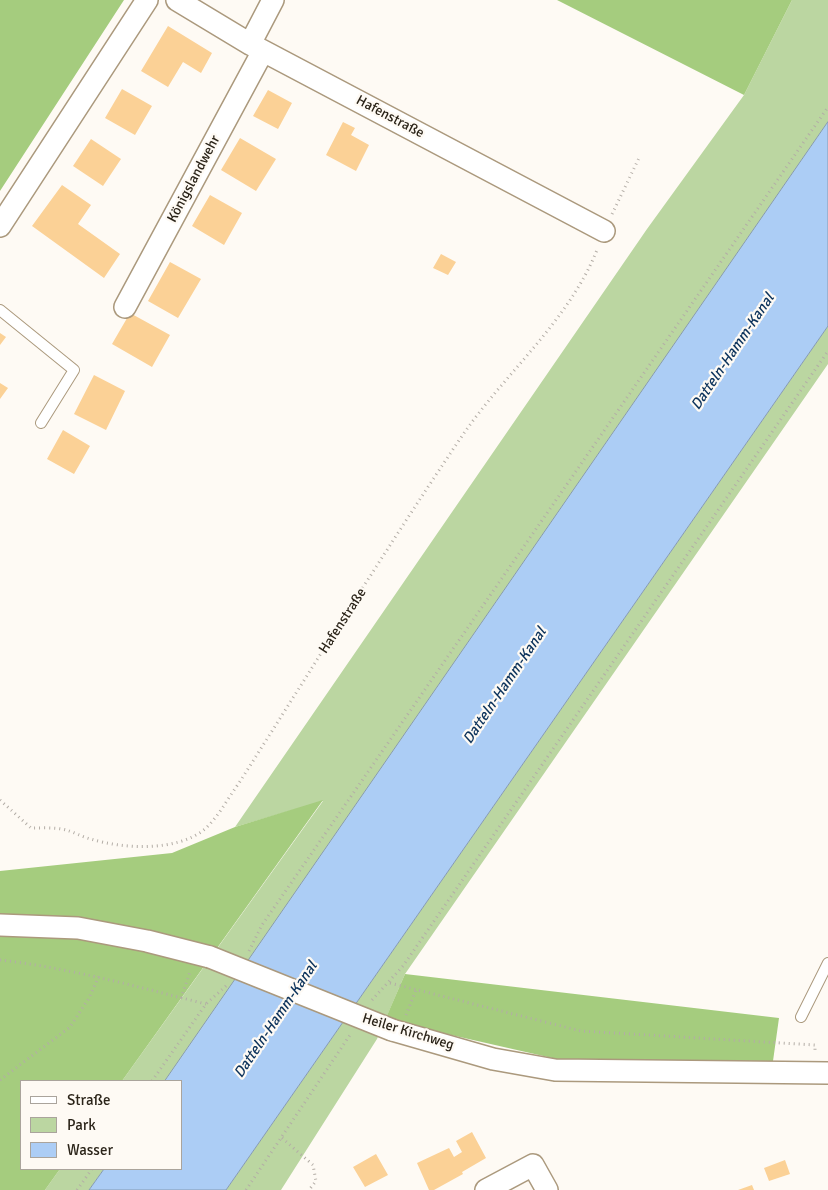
<!DOCTYPE html>
<meta charset="utf-8">
<style>
body{margin:0}
#map{position:relative;width:828px;height:1190px;overflow:hidden;background:#fefaf4;font-family:Signika,sans-serif}
canvas{display:block}
.legend{position:absolute;left:20px;top:1080px;width:162px;height:90px;box-sizing:border-box;background:#fefaf4;border:1px solid #aaa49c;margin:0;padding:6px 9px;list-style:none;font-size:15px;color:#2b2419}
.legend li{display:flex;align-items:center;gap:10px;height:25px}
.legend b{width:25px;border:1px solid #aaa49c}
</style>
<div id="map">
<canvas width="828" height="1190"></canvas>
<ul class="legend">
<li><b style="height:6px;background:#fff"></b>Straße</li>
<li><b style="height:14px;background:#bbd6a1"></b>Park</li>
<li><b style="height:14px;background:#accdf5"></b>Wasser</li>
</ul>
</div>
<script>
const context = document.querySelector('canvas').getContext('2d');
context.lineJoin = 'round';
function fill(path, color) { context.fillStyle = color; context.fill(path, 'evenodd'); }
function strokePath(path, color, width, dash) { context.strokeStyle = color; context.lineWidth = width; context.lineCap = dash ? 'butt' : 'round'; context.setLineDash(dash || []); context.stroke(path); }
function drawText(font, color, halo, rows, align = 'center') {
  context.font = font + ' Signika,sans-serif'; context.lineWidth = 4.5; context.setLineDash([]); context.textBaseline = 'middle'; context.strokeStyle = halo; context.fillStyle = color; for (const [text, x, y, turn = 0] of rows) {
    context.save(); context.translate(x, y); context.rotate((+turn || 0) * Math.PI / 180); context.textAlign = isNaN(turn) ? turn : align; if (halo) context.strokeText(text, 0, 0); context.fillText(text, 0, 0); context.restore();
  }
}
fill(new Path2D(`
 M792,0H828V122L165,1081H122L323,801L235,827L647,229L744,95Z
 M828,326V364L405,974L377,1039L281,1190H226Z
 M60,1169H104L89,1190H45Z`), '#bbd6a1');
fill(new Path2D(`
 M0,0H124L0,191Z
 M557,0H792L744,95Z
 M323,800L122,1081H21V1169H60L45,1190H0V871L172,853L235,827Z
 M405,974L779,1018L773,1061L561,1060L385,1020Z`), '#a5cc7e');
const water = new Path2D(`
 M828,122V326L226,1190H89L104,1169H181V1081H165Z`);
fill(water, '#accdf5');
strokePath(water, '#859ab3', 1);
fill(new Path2D(`
 M168,26L212,53L201,73L183,62L168,87L141,71Z
 M122,89L152,106L135,135L105,118Z
 M268,90L292,103L278,129L253,116Z
 M343,122L355,128L351,135L369,145L356,171L326,155Z
 M240,138L276,159L256,191L221,170Z
 M91,139L121,159L103,186L73,166Z
 M62,185L91,205L78,224L120,254L104,278L32,226Z
 M210,195L242,213L224,245L192,226Z
 M441,254L456,262L448,275L433,268Z
 M170,262L201,279L178,318L148,301Z
 M130,313L170,335L152,367L112,344Z
 M0,333L6,337L0,345Z
 M94,375L125,391L106,430L74,414Z
 M0,383L8,388L0,399Z
 M63,430L90,446L74,474L47,459Z
 M472,1132L486,1158L462,1172L463,1174L434,1190H429L417,1163L449,1148L454,1157L462,1152L456,1141Z
 M376,1154L388,1175L365,1187L353,1167Z
 M785,1160L790,1174L769,1181L764,1168Z
 M752,1185L754,1190H738Z`), '#fbd196');
const lane = new Path2D(`
 M0,310L74,370L41,423
 M801,1017L828,963`);
const street = new Path2D(`
 M177,0L250,44L604,231
 M250,44L273,0
 M0,226L147,0
 M125,307L263,51
 M0,925L78,928L147,941L210,957
 M392,1030L493,1059L555,1070L828,1073
 M486,1190L533,1165L547,1190`);
strokePath(lane, '#ab997d', 12);
strokePath(street, '#ab997d', 24);
strokePath(new Path2D(`
 M612,214L639,158
 M0,800L31,828C42,828 55,827 66,830C74,832 82,837 91,839C123,849 177,852 205,829C219,816 228,798 239,783C313,667 385,550 462,436C505,373 568,322 597,250
 M249,951L262,925L828,107
 M0,960C70,968 138,987 206,1004
 M390,983L581,1031L815,1045V1053
 M181,998L190,972
 M372,1000L403,966L828,351
 M406,1015L416,990
 M0,1080L70,1027L89,998L99,976
 M152,1081L206,1004L227,985
 M282,1138L313,1165L316,1181L309,1190
 M77,1190L92,1169
 M246,1190L350,1035`), '#b3ada6', 3, [1, 4]);
strokePath(lane, '#fff', 10);
strokePath(street, '#fff', 21);
const streetBridge = new Path2D(`
 M210,957L392,1030`);
strokePath(streetBridge, '#ab997d', 24, []);
strokePath(streetBridge, '#fff', 21);
drawText('14px', '#2b2419', '#fefaf4', [
 ["Hafenstraße",390,117,28],
 ["Königslandwehr",194,179,-62],
 ["Hafenstraße",343,621,-57],
 ["Heiler Kirchweg",408,1032,17]
]);
drawText('italic 15px', '#0b325b', '#fefaf4', [
 ["Datteln-Hamm-Kanal",733,352,-56],
 ["Datteln-Hamm-Kanal",505,686,-56],
 ["Datteln-Hamm-Kanal",276,1020,-56]
]);
</script>
